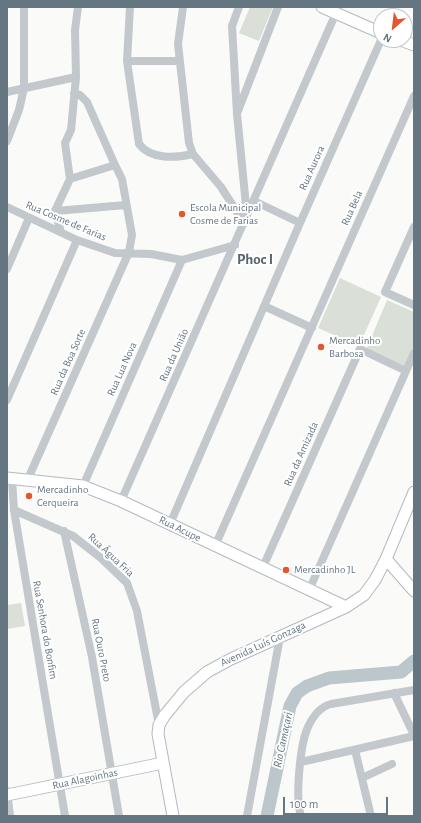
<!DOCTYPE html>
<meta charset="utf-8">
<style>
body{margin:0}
#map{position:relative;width:421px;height:823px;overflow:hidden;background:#fafaf8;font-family:"Alegreya Sans",sans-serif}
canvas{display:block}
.frame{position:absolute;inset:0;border:8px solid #657683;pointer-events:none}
.north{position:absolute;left:373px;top:8px;width:40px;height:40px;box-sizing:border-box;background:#fff;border:1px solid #c1c8cd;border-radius:50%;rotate:208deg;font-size:11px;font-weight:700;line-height:16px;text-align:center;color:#657683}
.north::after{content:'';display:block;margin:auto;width:14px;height:18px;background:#e4572e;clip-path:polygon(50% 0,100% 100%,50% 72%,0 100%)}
.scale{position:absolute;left:283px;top:797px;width:105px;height:18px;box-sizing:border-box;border:2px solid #657683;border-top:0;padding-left:5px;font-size:12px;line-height:14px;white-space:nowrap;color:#657683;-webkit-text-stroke:3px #fff;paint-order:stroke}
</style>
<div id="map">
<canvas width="421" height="823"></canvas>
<div class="frame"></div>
<div class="north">N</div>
<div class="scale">100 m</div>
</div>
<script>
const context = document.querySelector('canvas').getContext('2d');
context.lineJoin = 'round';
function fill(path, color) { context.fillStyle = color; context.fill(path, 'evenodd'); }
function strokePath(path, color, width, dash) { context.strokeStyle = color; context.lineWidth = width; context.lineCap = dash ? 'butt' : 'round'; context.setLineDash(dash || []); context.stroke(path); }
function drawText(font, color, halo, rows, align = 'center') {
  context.font = font + ' "Alegreya Sans",sans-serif'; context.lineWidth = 4; context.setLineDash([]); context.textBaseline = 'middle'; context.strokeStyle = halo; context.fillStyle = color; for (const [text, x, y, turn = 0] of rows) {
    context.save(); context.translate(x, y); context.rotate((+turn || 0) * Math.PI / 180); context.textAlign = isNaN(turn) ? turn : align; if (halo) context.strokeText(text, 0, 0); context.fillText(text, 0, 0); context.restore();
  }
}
fill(new Path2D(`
 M250,7H273L259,41L239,33Z
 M340,278L381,297L359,346L318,328Z
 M387,300L414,312V345L405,366L366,350Z
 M21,603L25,626L7,629V605Z`), '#dadfd7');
strokePath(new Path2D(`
 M267,816L290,706L297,693L307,686L329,678L401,672L414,661`), '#bbc7cb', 13);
const secondary = new Path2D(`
 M322,7L381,33
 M400,40L414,45
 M7,478L83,486L121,501L346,607
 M386,559L414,591
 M7,795L163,763
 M173,816L158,734L159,725L165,715L184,692L207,672L231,659L346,607L364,595L375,580L386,559L414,492`);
strokePath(secondary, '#b3babf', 13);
strokePath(new Path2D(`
 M130,7L127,61L139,144C151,160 176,158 193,154
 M183,7L178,44L189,143L193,154L221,187L244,223
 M239,7L232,26L237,114L247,216
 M127,61H179
 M7,92L76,77L75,30L78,7
 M238,111L278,7
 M7,141L19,110L24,88V7
 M70,179L65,143L71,130L76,77
 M254,201L300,223
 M7,207L77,240L115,253L151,254L182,260L235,245
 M55,211L126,205
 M414,227L385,292L414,305
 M61,232L55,211L70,179L115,165L87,102L80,95L74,93
 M7,269L29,218
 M264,306L312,328
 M7,400L77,240
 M12,479L14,510L65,816
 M27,481L129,252L132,235L122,179L115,165
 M83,486L182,260
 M121,501L336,13
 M14,510L73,536L101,558L127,583L137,611L159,725
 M170,524L300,223L381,40
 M64,531L92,657L119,816
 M215,546L414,96
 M263,567L360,349L406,371
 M310,588L414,353
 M394,693L414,735
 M355,750L371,816
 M301,762L414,736
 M362,778L392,764
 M7,791L10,816
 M247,816L280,637
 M301,816C295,798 300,744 308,727C313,716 320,707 331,704L414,690`), '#c3c8cc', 8);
strokePath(secondary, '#fff', 11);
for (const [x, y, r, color] of [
 [182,214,4,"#e4572e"],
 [321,347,4,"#e4572e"],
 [29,496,4,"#e4572e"],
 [286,570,4,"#e4572e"]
]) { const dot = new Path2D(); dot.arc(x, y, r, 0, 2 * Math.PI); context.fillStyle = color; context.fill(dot); strokePath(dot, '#fff', 1.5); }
drawText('11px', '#657683', '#fff', [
 ["Rua Aurora",312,168,-66],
 ["Rua Bela",352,208,-66],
 ["Rua Cosme de Farias",66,221,23],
 ["Rua da União",174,355,-66],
 ["Rua da Boa Sorte",68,362,-66],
 ["Rua Lua Nova",122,369,-66],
 ["Rua da Amizada",301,454,-66],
 ["Rua Acupe",180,529,26],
 ["Rua Água Fria",111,555,43],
 ["Rua Senhora do Bonfim",45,630,80],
 ["Avenida Luís Gonzaga",263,644,-25],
 ["Rua Ouro Preto",101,650,79],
 ["Rua Alagoinhas",85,779,-12]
]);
drawText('11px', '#657683', '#fff', [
 ["Escola Municipal",190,208],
 ["Cosme de Farias",190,221],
 ["Mercadinho",329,341],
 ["Barbosa",329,354],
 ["Mercadinho",37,490],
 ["Cerqueira",37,503],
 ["Mercadinho JL",294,570]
], 'left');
drawText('italic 12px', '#60757c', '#fff', [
 ["Rio Camaçari",283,740,-78]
]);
drawText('bold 15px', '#57646e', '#fff', [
 ["Phoc I",255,259]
]);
</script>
